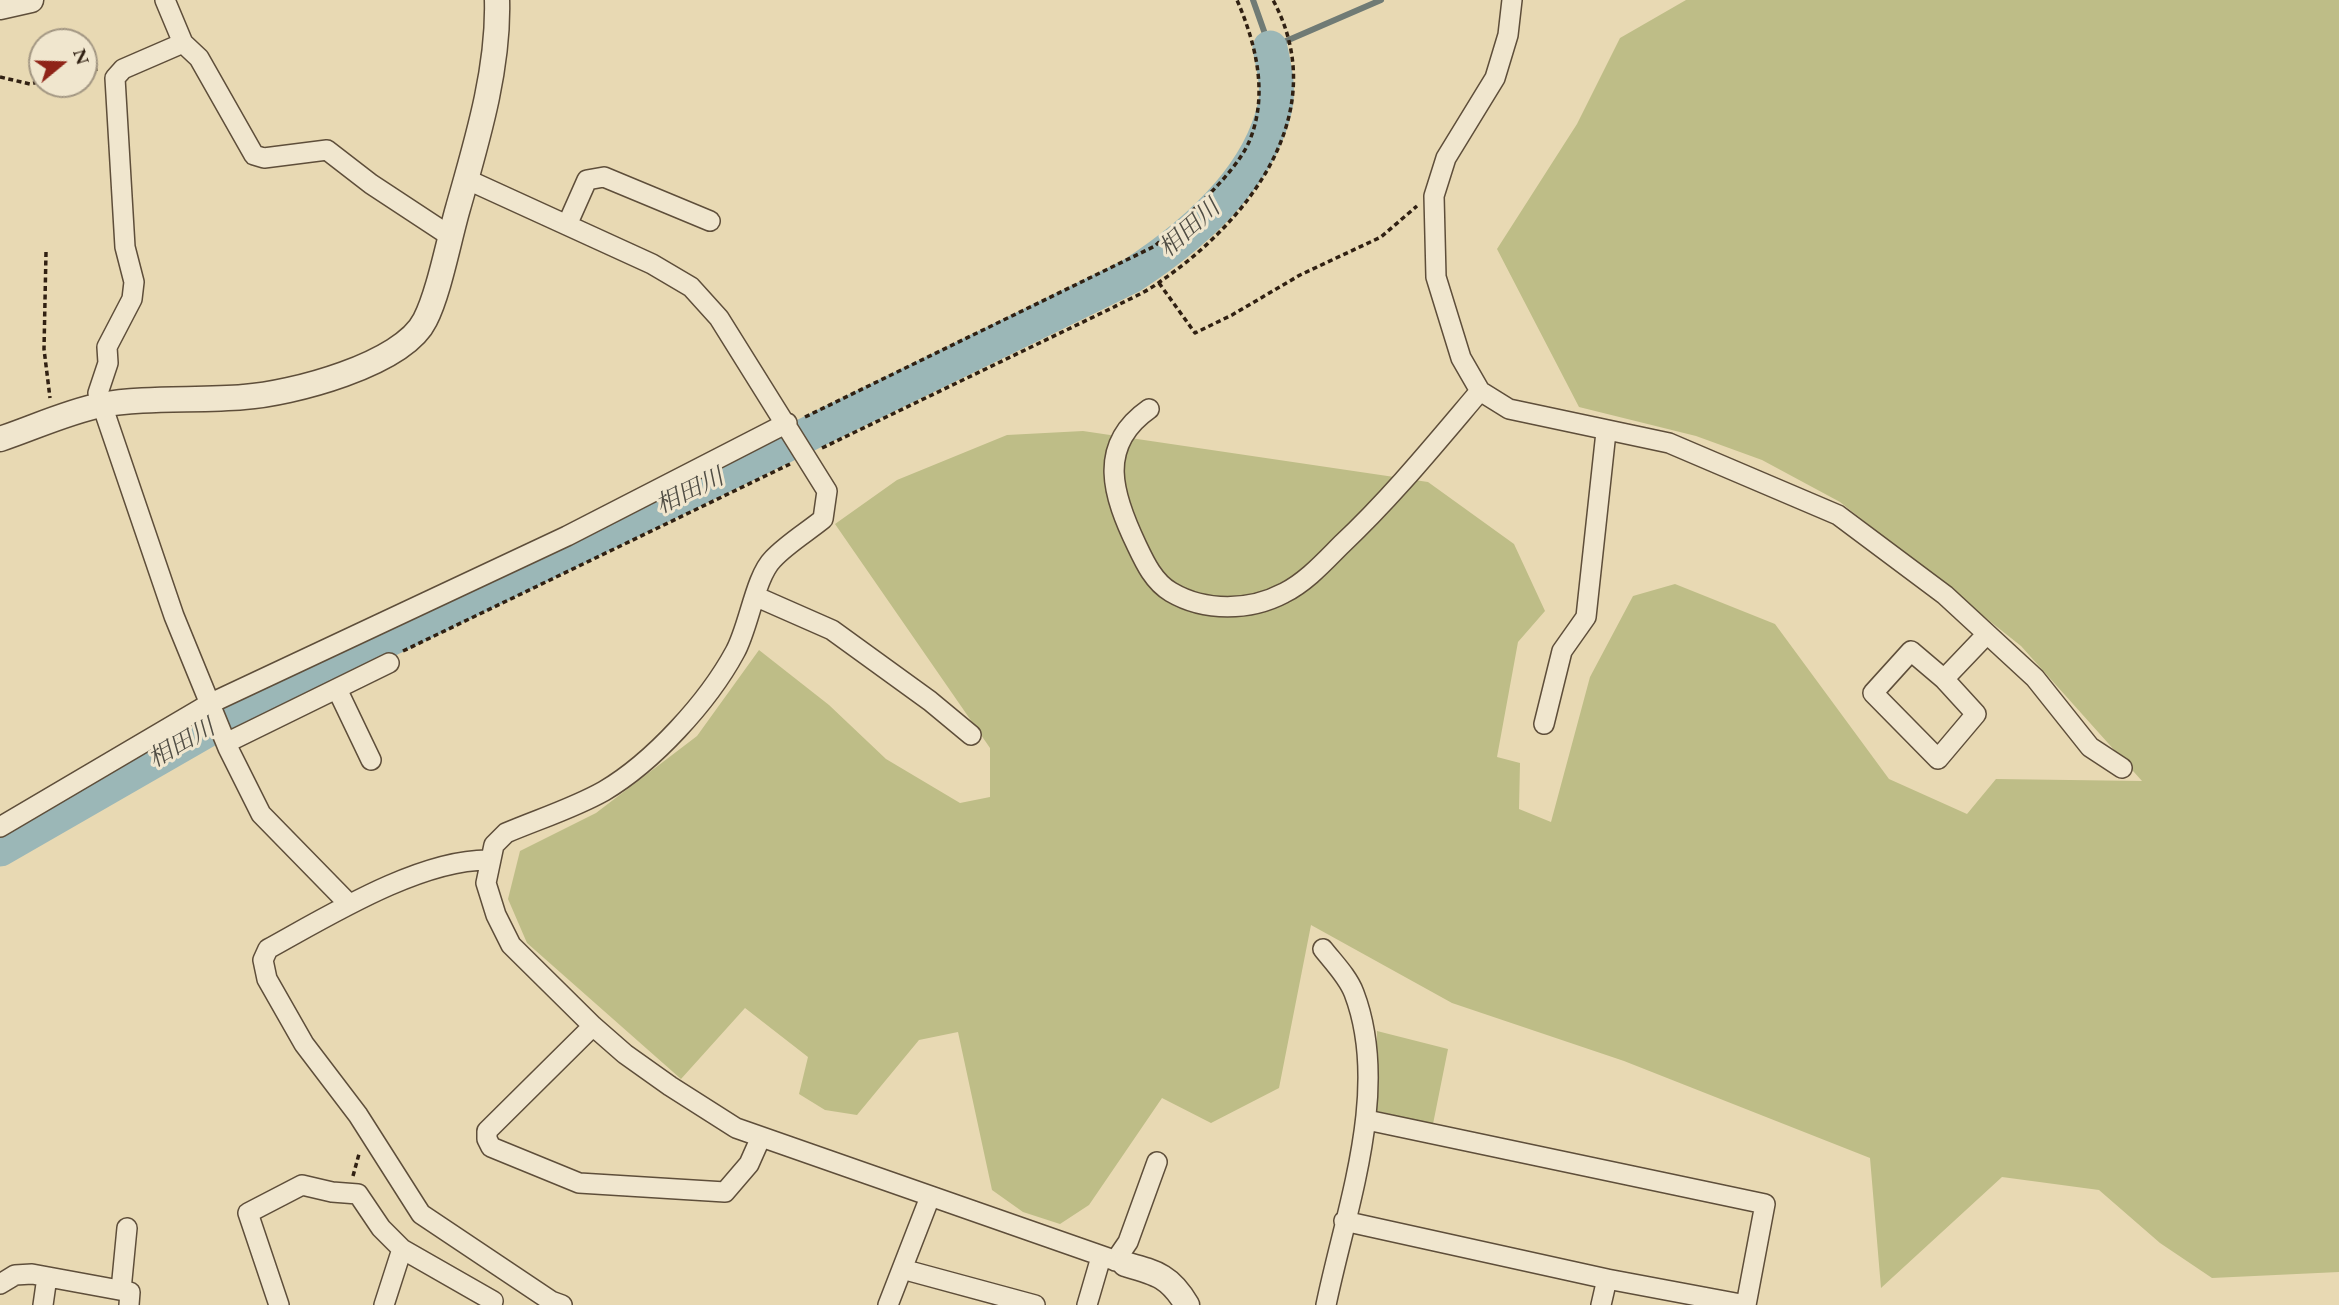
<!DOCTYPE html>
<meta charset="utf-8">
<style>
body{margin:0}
#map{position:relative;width:2339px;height:1305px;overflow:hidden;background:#e8d9b3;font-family:"EB Garamond",serif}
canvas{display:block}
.north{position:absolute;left:28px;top:28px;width:70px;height:70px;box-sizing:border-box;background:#f0e6ce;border:2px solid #a39783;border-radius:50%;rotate:71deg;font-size:19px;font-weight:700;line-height:28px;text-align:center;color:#302012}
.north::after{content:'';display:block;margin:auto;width:24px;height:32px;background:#8f2418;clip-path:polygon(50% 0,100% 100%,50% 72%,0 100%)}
</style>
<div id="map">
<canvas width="2339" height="1305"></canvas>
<div class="north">N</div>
</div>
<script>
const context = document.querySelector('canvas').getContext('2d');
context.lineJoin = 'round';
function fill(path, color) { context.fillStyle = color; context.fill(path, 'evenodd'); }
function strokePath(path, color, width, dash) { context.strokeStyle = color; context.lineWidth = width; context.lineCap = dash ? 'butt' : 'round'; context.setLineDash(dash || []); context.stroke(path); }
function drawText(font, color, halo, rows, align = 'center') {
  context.font = font + ' "EB Garamond","Noto Serif JP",serif'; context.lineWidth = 6; context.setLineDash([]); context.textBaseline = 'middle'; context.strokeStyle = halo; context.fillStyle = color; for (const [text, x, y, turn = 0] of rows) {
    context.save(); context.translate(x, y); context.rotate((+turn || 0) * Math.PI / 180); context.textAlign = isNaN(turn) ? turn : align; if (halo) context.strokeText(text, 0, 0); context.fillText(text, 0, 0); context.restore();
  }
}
fill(new Path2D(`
 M1686,0H2339V1272L2212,1278L2160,1243L2099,1190L2002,1177L1881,1288L1870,1158L1624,1061L1452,1003L1311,925L1279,1088L1211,1123L1162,1098L1089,1205L1060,1224L1023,1212L992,1190L958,1032L919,1040L857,1115L825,1110L799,1094L808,1057L745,1008L681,1079L527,943L508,899L520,851L596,813L697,736L759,650L829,705L886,759L960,803L990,797V748L835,524L897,480L1007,435L1083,431L1428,482L1514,544L1545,611L1518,642L1497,757L1520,763L1519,809L1551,822L1590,677L1633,596L1675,584L1775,624L1889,779L1967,814L1996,779L2142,781L2021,646L1840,502L1762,460L1696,436L1579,407L1497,249L1577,124L1620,38Z
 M1377,1031L1448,1049L1433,1124L1377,1111Z`), '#bebd87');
strokePath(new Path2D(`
 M1253,0L1270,48L1381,0`), '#707b75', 6);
strokePath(new Path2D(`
 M0,849L226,719L1131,276C1191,237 1258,181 1275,107C1279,87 1274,67 1270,48`), '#9bb7b7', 35);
const minor = new Path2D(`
 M165,0L183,43L199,58L254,155L264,158L327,150L371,184L450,236
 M1512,0L1508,35L1495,78L1446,158L1434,196L1436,277L1461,358L1480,391L1509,409L1669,443L1838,515L1945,595L2035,678L2090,747L2122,768
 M183,43L123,69L115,78L125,247L134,282L132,299L107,347L108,363L98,393L174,616L228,748L261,814L349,904
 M466,179L652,264L691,287L719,318L827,491L823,519C807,532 787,544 773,559C755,577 749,627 735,652C708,702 653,762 604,791C574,808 539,819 506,833L494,845L486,883L496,915L511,945L593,1026L625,1054L670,1086L736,1128L1125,1264
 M567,225L587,180L604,177L710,221
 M1149,409C1096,446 1113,496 1137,546C1145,563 1154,582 1171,592C1205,612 1250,611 1284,593C1306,582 1324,562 1341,545C1392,497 1435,444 1480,391
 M757,597L832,630L930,701L971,735
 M1944,679L1911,651L1873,693L1938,759L1976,714L1944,679L1986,635
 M337,689L371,760
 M1544,724L1562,651L1586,617L1606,432
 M226,743L389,663
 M0,827L209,704L567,536L787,423
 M489,860C420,859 328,916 268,949L263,960L267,979L304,1044L358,1115L421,1214L551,1301L562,1305
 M1323,949C1334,963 1348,977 1354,993C1391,1090 1346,1208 1326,1305
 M593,1026L487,1131V1139L491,1147L579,1183L725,1192L749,1164L761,1137
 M1344,1221L1607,1279L1746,1305L1765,1204L1367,1120
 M1115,1261L1128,1242L1157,1162
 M902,1269L1035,1305
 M0,1284L15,1275L32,1274L130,1292L129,1305
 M121,1290L127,1228
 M43,1305L47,1277
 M279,1305L248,1213L302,1185L332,1192L358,1194L381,1228L402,1249L493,1301L492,1305
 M384,1305L402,1249
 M888,1305L930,1197
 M1087,1305L1101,1257
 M1601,1305L1607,1279`);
const tertiary = new Path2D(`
 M0,7L31,0
 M0,439C33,428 67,412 101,405C144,397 199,401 244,397C290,394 403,365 425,320C439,293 449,239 458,208C477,141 499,69 497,0
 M1125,1264C1157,1273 1170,1276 1187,1305`);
strokePath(minor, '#5e4e3a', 22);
strokePath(tertiary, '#5e4e3a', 27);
strokePath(new Path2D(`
 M84,71L100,69
 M0,77L30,84L42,81
 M46,252L44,349L50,398
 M1159,283L1195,333L1232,315L1300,275L1381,237L1417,206
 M805,417L1155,246C1182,220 1234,176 1249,142C1269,95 1256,44 1237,0
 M822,448L1114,307C1129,299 1147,292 1161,281C1251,219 1333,111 1273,0
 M403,651L790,464
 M353,1176L359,1154`), '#302012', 3.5, [5, 3.5]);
strokePath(minor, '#f0e6ce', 19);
strokePath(tertiary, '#f0e6ce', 24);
drawText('italic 24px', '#504d44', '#f0e6ce', [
 ["相田川",1190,229,-42],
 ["相田川",690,492,-26],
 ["相田川",182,744,-30]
]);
</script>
